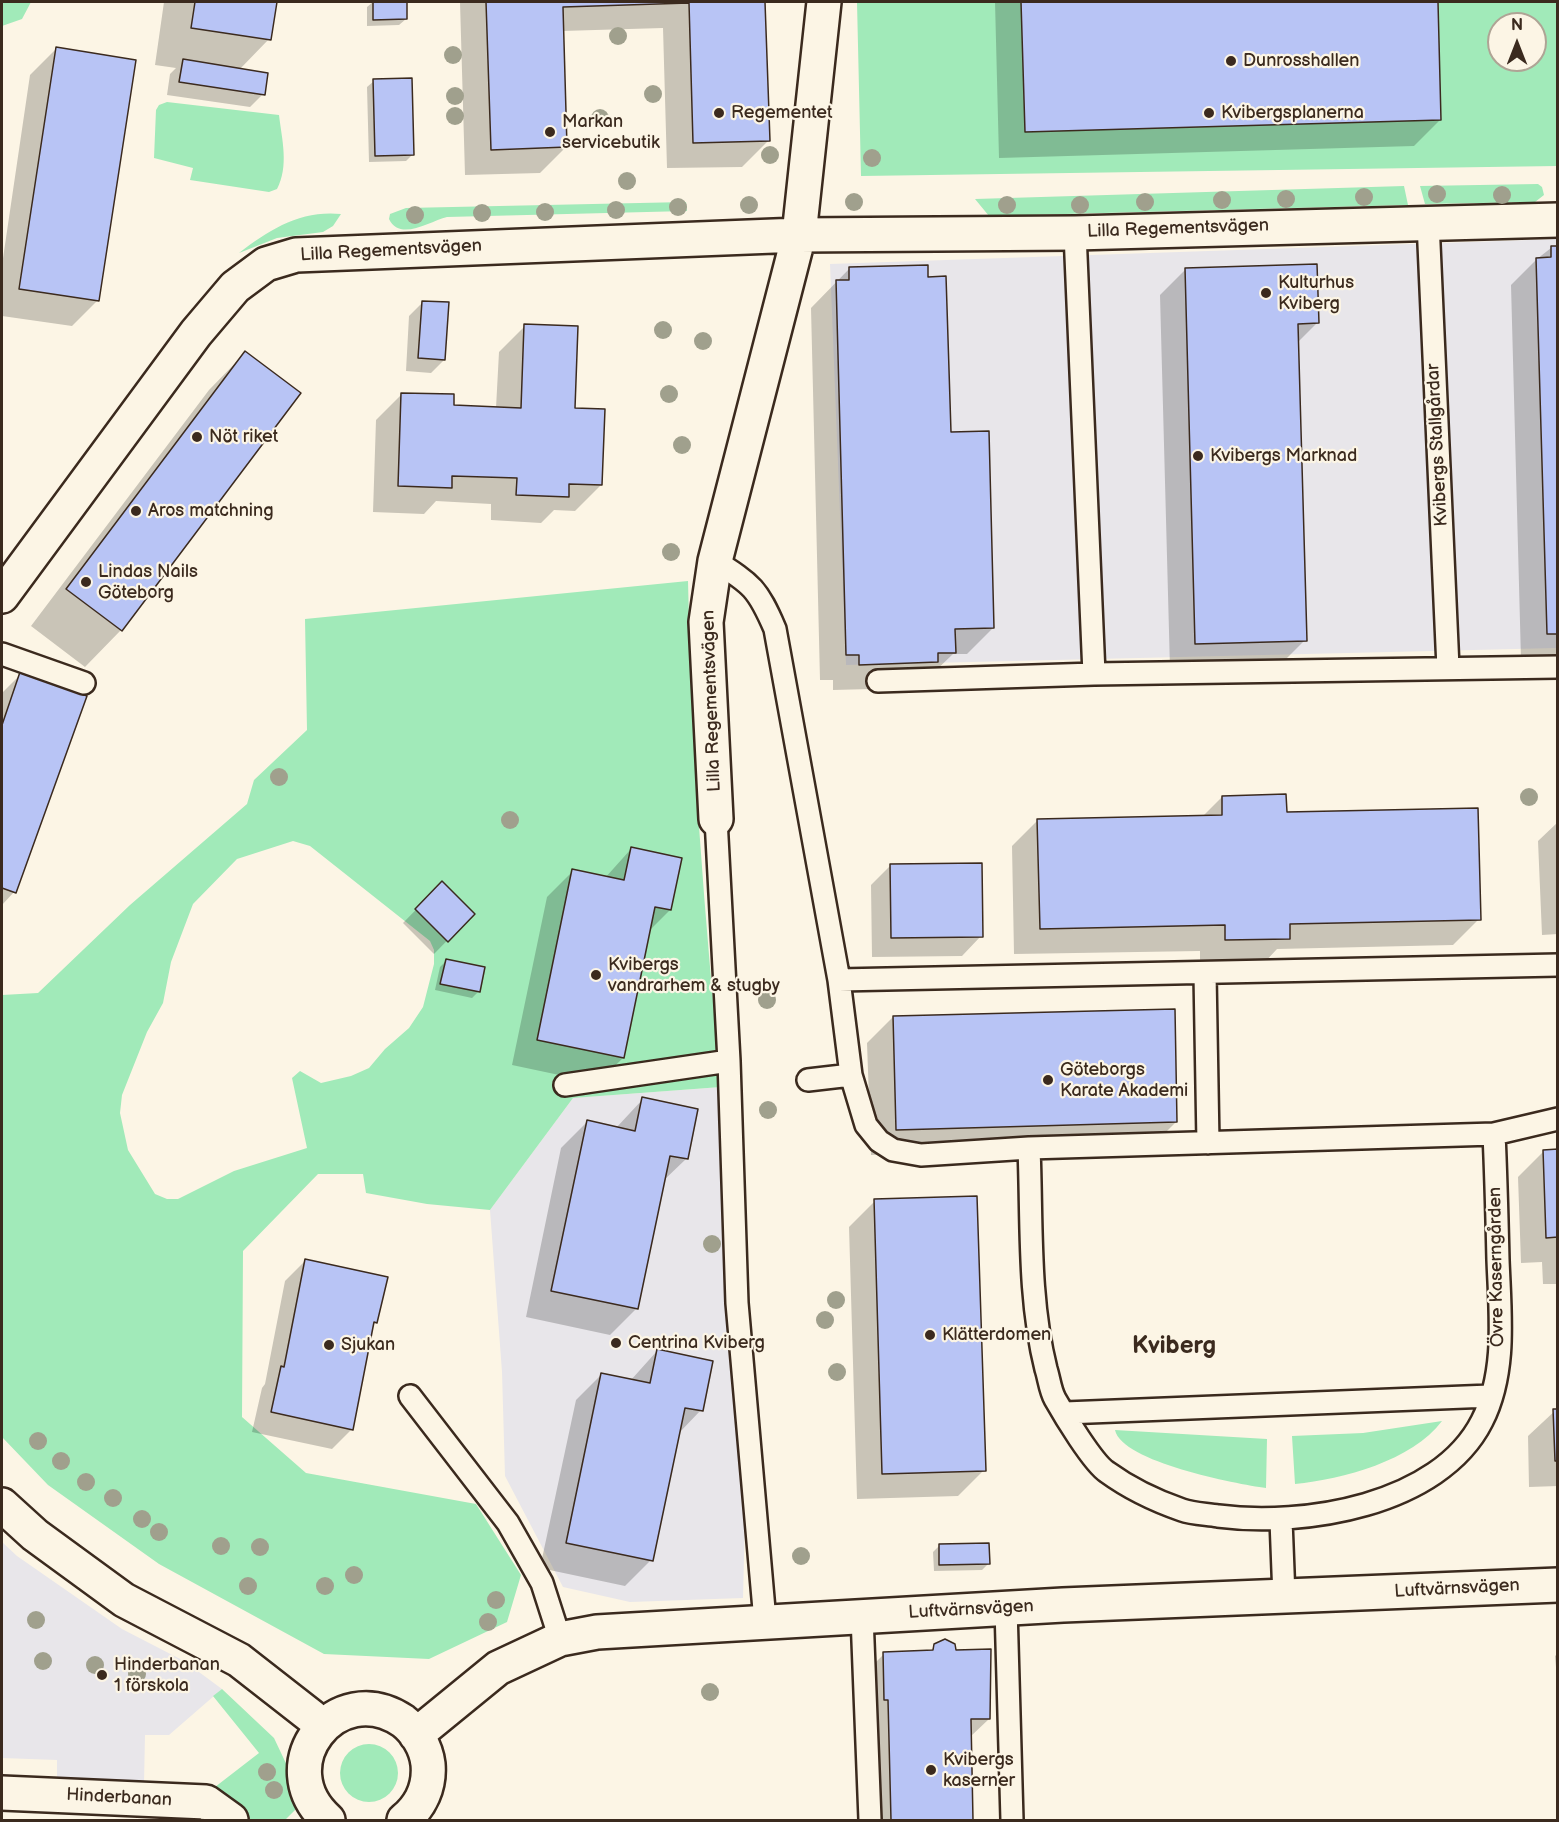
<!DOCTYPE html>
<meta charset="utf-8">
<style>
body{margin:0}
#map{position:relative;width:1559px;height:1822px;overflow:hidden;background:#fcf5e5;font-family:"Balsamiq Sans",sans-serif}
canvas{display:block}
.frame{position:absolute;inset:0;border:3px solid #3b2a1e;pointer-events:none}
.north{position:absolute;left:1487px;top:12px;width:60px;height:60px;box-sizing:border-box;background:#fcf5e5;border:2px solid #afa495;border-radius:50%;rotate:0deg;font-size:16px;font-weight:700;line-height:24px;text-align:center;color:#3b2a1e}
.north::after{content:'';display:block;margin:auto;width:21px;height:27px;background:#3b2a1e;clip-path:polygon(50% 0,100% 100%,50% 72%,0 100%)}
</style>
<div id="map">
<canvas width="1559" height="1822"></canvas>
<div class="frame"></div>
<div class="north">N</div>
</div>
<script>
const context = document.querySelector('canvas').getContext('2d');
context.lineJoin = 'round';
function fill(path, color) { context.fillStyle = color; context.fill(path, 'evenodd'); }
function strokePath(path, color, width, dash) { context.strokeStyle = color; context.lineWidth = width; context.lineCap = dash ? 'butt' : 'round'; context.setLineDash(dash || []); context.stroke(path); }
function drawText(font, color, halo, rows, align = 'center') {
  context.font = font + ' "Balsamiq Sans",sans-serif'; context.lineWidth = 4.5; context.setLineDash([]); context.textBaseline = 'middle'; context.strokeStyle = halo; context.fillStyle = color; for (const [text, x, y, turn = 0] of rows) {
    context.save(); context.translate(x, y); context.rotate((+turn || 0) * Math.PI / 180); context.textAlign = isNaN(turn) ? turn : align; if (halo) context.strokeText(text, 0, 0); context.fillText(text, 0, 0); context.restore();
  }
}
fill(new Path2D(`
 M1557,239V648L846,665L830,264Z
 M721,1087L722,1189L729,1314L745,1517L743,1598L630,1602L563,1587L505,1476L502,1372L490,1210L573,1098Z
 M2,1542L17,1556L122,1629L184,1661L222,1689L169,1735H145L144,1783H57V1760L2,1758Z`), '#e8e6ea');
fill(new Path2D(`
 M2,2H31L22,19L2,26Z
 M857,2H1557V166L861,176ZM1499,24H1535V60H1499Z
 M167,102L279,115C282,140 289,166 277,189L269,192L190,180L193,168L154,158L156,110L159,105Z
 M1538,184L1542,187L1544,195L1535,202L1425,204L1420,186Z
 M1404,186L1408,205L989,216L975,199Z
 M686,202L687,211L447,217C430,221 400,242 389,219L390,214L406,208Z
 M341,214L333,226L323,232L277,238L239,253C270,229 301,210 341,214Z
 M688,581C691,750 705,919 721,1087L573,1098L490,1210L427,1204L366,1193L363,1174H318L243,1251L242,1417L306,1473L476,1504L521,1575L507,1622L429,1659L324,1654L159,1564L48,1485L2,1437V995L38,993L130,905L247,804L254,780L307,730L305,619ZM293,841L310,846L430,941L434,950V964L423,1007L409,1028L385,1049L369,1068L351,1076L321,1083L300,1071L292,1078L307,1148L234,1171L178,1199H167L155,1194L128,1150L120,1113L122,1095L147,1032L163,1003L171,962L193,904L237,859Z
 M1442,1421C1412,1461 1343,1479 1295,1484L1292,1436L1363,1433Z
 M1115,1430L1267,1439L1266,1488C1236,1484 1122,1462 1115,1430Z
 M222,1689L274,1738L291,1774L298,1807L285,1820H250L215,1787L259,1753L213,1696Z
 M340 1773a29 29 0 1 1 58 0a29 29 0 1 1-58 0Z`), '#a1eab9');
fill(new Path2D(`
 M164,2H275L269,39L239,70L263,94L250,107L167,95L170,74L176,68L155,65Z
 M373,2H405L406,19L399,25L367,26V7Z
 M460,2H764L768,141L742,167L667,168L663,28L562,31L566,147L540,173L465,175Z
 M995,2H1437L1440,120L1414,146L999,158Z
 M56,49L98,300L72,326L2,316V265L30,75Z
 M374,81L413,154L406,161L369,162L367,87Z
 M1558,247V669L1521,660L1511,285L1537,259L1551,248Z
 M850,268L949,434L993,628L967,654H953L928,678L910,688L833,690V680H820L811,308Z
 M1186,269L1317,323L1297,343L1305,640L1279,666L1170,669L1160,295Z
 M422,303L444,360L431,373L406,371L409,316Z
 M525,326L573,410L601,485L575,511L554,510L541,523L491,520V504L436,501L424,514L373,512L376,420L402,394L452,407L496,408L499,352Z
 M245,353L121,630L85,667L31,626L209,390Z
 M21,674L14,892L2,905V693Z
 M1222,797L1285,814L1479,919L1453,945L1277,949L1263,964L1200,965V951L1014,954L1012,846L1038,820L1202,817Z
 M1558,822V934L1542,935L1538,841Z
 M631,849L670,910L649,931L623,1058L597,1083L512,1065L547,897L573,871L605,878Z
 M891,865L981,936L962,956L872,957L871,885Z
 M442,883L473,914L434,954L403,923Z
 M446,961L483,968L478,992L472,998L435,990L440,967Z
 M893,1017L1176,1122L1150,1148L871,1155L867,1043Z
 M643,1099L686,1159L663,1181L636,1309L610,1335L526,1317L561,1148L587,1122L616,1128Z
 M1544,1151H1558V1284H1543L1542,1262L1521,1263L1518,1177Z
 M875,1201L984,1470L958,1496L857,1499L849,1227Z
 M305,1261L386,1278L358,1385H362L352,1429L332,1449L252,1432L262,1388L265,1384L285,1281Z
 M657,1351L701,1410L678,1434L651,1560L625,1586L540,1568L576,1400L602,1374L631,1380Z
 M1558,1408V1486L1529,1487L1528,1436Z
 M939,1546L988,1564L982,1570L934,1571L933,1552Z
 M935,1646L989,1719L970,1737L972,1820H864L858,1680L884,1654L929,1652Z
 M1558,1653V1690L1555,1656Z`), '#0003');
const building = new Path2D(`
 M195,2H277L271,40L191,28Z
 M373,2H407V19L373,20Z
 M486,2H765L770,141L693,143L689,3L563,7L567,147L491,150Z
 M1021,2H1438L1441,120L1025,132Z
 M56,47L136,60L99,301L19,289Z
 M183,59L268,73L265,95L179,82Z
 M412,78L414,155L375,156L373,79Z
 M1551,246H1558V634H1547L1536,258L1551,257Z
 M1317,264L1319,323L1298,324L1307,641L1195,644L1185,268Z
 M928,265V277L946,276L951,432L989,431L994,628L955,629L956,653H938V662L859,665V655H846L836,280H849V267Z
 M422,301L449,302L445,360L418,358Z
 M524,324L578,326L575,408L605,409L602,485L569,484V497L516,495L517,478L452,476V488L398,486L401,393L454,394V405L521,408Z
 M245,351L301,393L122,631L66,589Z
 M20,672L87,696L16,893L2,888V725Z
 M1286,794L1287,812L1478,808L1481,920L1290,924V939L1225,940V925L1040,929L1037,819L1222,815V796Z
 M631,847L682,858L671,910L655,907L624,1058L537,1040L572,869L624,880Z
 M982,863L983,937L891,938L890,864Z
 M442,881L475,914L448,942L415,909Z
 M446,959L485,967L480,992L440,984Z
 M1175,1009L1177,1122L896,1130L893,1016Z
 M642,1097L698,1109L688,1159L670,1156L638,1309L551,1291L587,1120L635,1131Z
 M1558,1149V1237L1546,1238L1543,1150Z
 M977,1196L986,1471L882,1474L874,1199Z
 M305,1259L388,1277L377,1323L374,1322L353,1430L271,1412L281,1366L284,1367Z
 M657,1349L713,1361L703,1411L685,1408L653,1561L566,1543L601,1373L650,1383Z
 M1553,1409H1558V1461H1555Z
 M989,1543L990,1564L939,1565V1544Z
 M945,1639L955,1644L956,1650L991,1649L990,1719H971L973,1820H891L888,1700H884L883,1652L933,1650L934,1644Z`);
fill(building, '#b8c4f5');
strokePath(building, '#3b2a1e', 1.5);
const service = new Path2D(`
 M1428,222L1448,668
 M1075,233L1094,674
 M715,561C752,584 758,589 775,629L839,980L851,1075L866,1125L879,1141L893,1150L921,1155L1029,1148L1494,1134
 M2,654L84,683
 M878,681L1094,674L1558,667
 M716,819L729,1061L737,1303L765,1621
 M1205,974L1208,1143
 M839,980L1558,965
 M808,1080L851,1075
 M565,1085L729,1061
 M1029,1148C1032,1220 1028,1298 1046,1369C1049,1378 1050,1390 1055,1399C1064,1415 1093,1463 1107,1472C1129,1488 1156,1501 1182,1510C1193,1514 1207,1514 1218,1516C1303,1527 1439,1506 1482,1421C1507,1372 1500,1313 1498,1260C1497,1218 1496,1176 1494,1134L1558,1119
 M410,1396L508,1523L542,1583L560,1639
 M1065,1413L1490,1396
 M1281,1520L1284,1597
 M1006,1608L1012,1820
 M862,1616L870,1820`);
const minor = new Path2D(`
 M2,596L196,333L235,287L266,264L296,255L799,235L1075,233L1558,220
 M716,819L706,622L715,561L799,235L824,2
 M2,1505L35,1535L124,1600L239,1660L312,1717L322,1728
 M416,1735L498,1668L560,1639L597,1632L1063,1605L1558,1585
 M2,1793L206,1802L231,1820
 M328,1820C267,1766 336,1676 403,1721C416,1731 426,1747 428,1764C430,1786 421,1806 404,1820`);
strokePath(service, '#3b2a1e', 26);
strokePath(minor, '#3b2a1e', 38);
strokePath(service, '#fcf5e5', 21);
strokePath(minor, '#fcf5e5', 33);
context.fillStyle = '#a0a08d';
for (const [x, y] of [
 [618,36],
 [453,55],
 [653,94],
 [455,96],
 [455,116],
 [600,118],
 [770,155],
 [872,158],
 [627,181],
 [1437,194],
 [1502,195],
 [1364,197],
 [1286,199],
 [1222,200],
 [854,202],
 [1145,202],
 [749,205],
 [1007,205],
 [1080,205],
 [678,207],
 [616,210],
 [545,212],
 [482,213],
 [415,215],
 [663,330],
 [703,341],
 [669,394],
 [682,445],
 [671,552],
 [279,777],
 [1529,797],
 [510,820],
 [767,1000],
 [768,1110],
 [712,1244],
 [836,1300],
 [825,1320],
 [837,1372],
 [38,1441],
 [61,1461],
 [86,1482],
 [113,1498],
 [142,1519],
 [159,1532],
 [221,1546],
 [260,1547],
 [801,1556],
 [354,1575],
 [248,1586],
 [325,1586],
 [496,1600],
 [36,1620],
 [488,1622],
 [43,1661],
 [95,1665],
 [137,1674],
 [710,1692],
 [267,1772],
 [274,1790]
]) { context.beginPath(); context.arc(x, y, 9, 0, 2 * Math.PI); context.fill(); }
for (const [x, y, r, color] of [
 [1231,61,6,"#3b2a1e"],
 [719,113,6,"#3b2a1e"],
 [1209,113,6,"#3b2a1e"],
 [550,132,6,"#3b2a1e"],
 [1266,293,6,"#3b2a1e"],
 [197,437,6,"#3b2a1e"],
 [1198,456,6,"#3b2a1e"],
 [136,511,6,"#3b2a1e"],
 [86,582,6,"#3b2a1e"],
 [596,975,6,"#3b2a1e"],
 [1048,1080,6,"#3b2a1e"],
 [930,1335,6,"#3b2a1e"],
 [616,1343,6,"#3b2a1e"],
 [329,1345,6,"#3b2a1e"],
 [102,1675,6,"#3b2a1e"],
 [931,1770,6,"#3b2a1e"]
]) { const dot = new Path2D(); dot.arc(x, y, r, 0, 2 * Math.PI); context.fillStyle = color; context.fill(dot); strokePath(dot, '#fcf5e5', 2); }
drawText('18px', '#3b2a1e', '#fcf5e5', [
 ["Dunrosshallen",1243,61],
 ["Regementet",731,113],
 ["Kvibergsplanerna",1221,113],
 ["Markan",562,122],
 ["servicebutik",562,143],
 ["Kulturhus",1278,283],
 ["Kviberg",1278,304],
 ["Nöt riket",209,437],
 ["Kvibergs Marknad",1210,456],
 ["Aros matchning",148,511],
 ["Lindas Nails",98,572],
 ["Göteborg",98,593],
 ["Kvibergs",608,965],
 ["vandrarhem & stugby",608,986],
 ["Göteborgs",1060,1070],
 ["Karate Akademi",1060,1091],
 ["Klätterdomen",942,1335],
 ["Centrina Kviberg",628,1343],
 ["Sjukan",341,1345],
 ["Hinderbanan",114,1665],
 ["1 förskola",114,1686],
 ["Kvibergs",943,1760],
 ["kaserner",943,1781]
], 'left');
drawText('18px', '#3b2a1e', '#fcf5e5', [
 ["Lilla Regementsvägen",1178,229,-2],
 ["Lilla Regementsvägen",391,251,-3],
 ["Kvibergs Stallgårdar",1438,445,-93],
 ["Lilla Regementsvägen",712,701,-92],
 ["Övre Kaserngården",1497,1267,-91],
 ["Luftvärnsvägen",1457,1589,-3],
 ["Luftvärnsvägen",971,1610,-3],
 ["Hinderbanan",119,1798,3]
]);
drawText('bold 24px', '#3b2a1e', '#fcf5e5', [
 ["Kviberg",1174,1347]
]);
</script>
